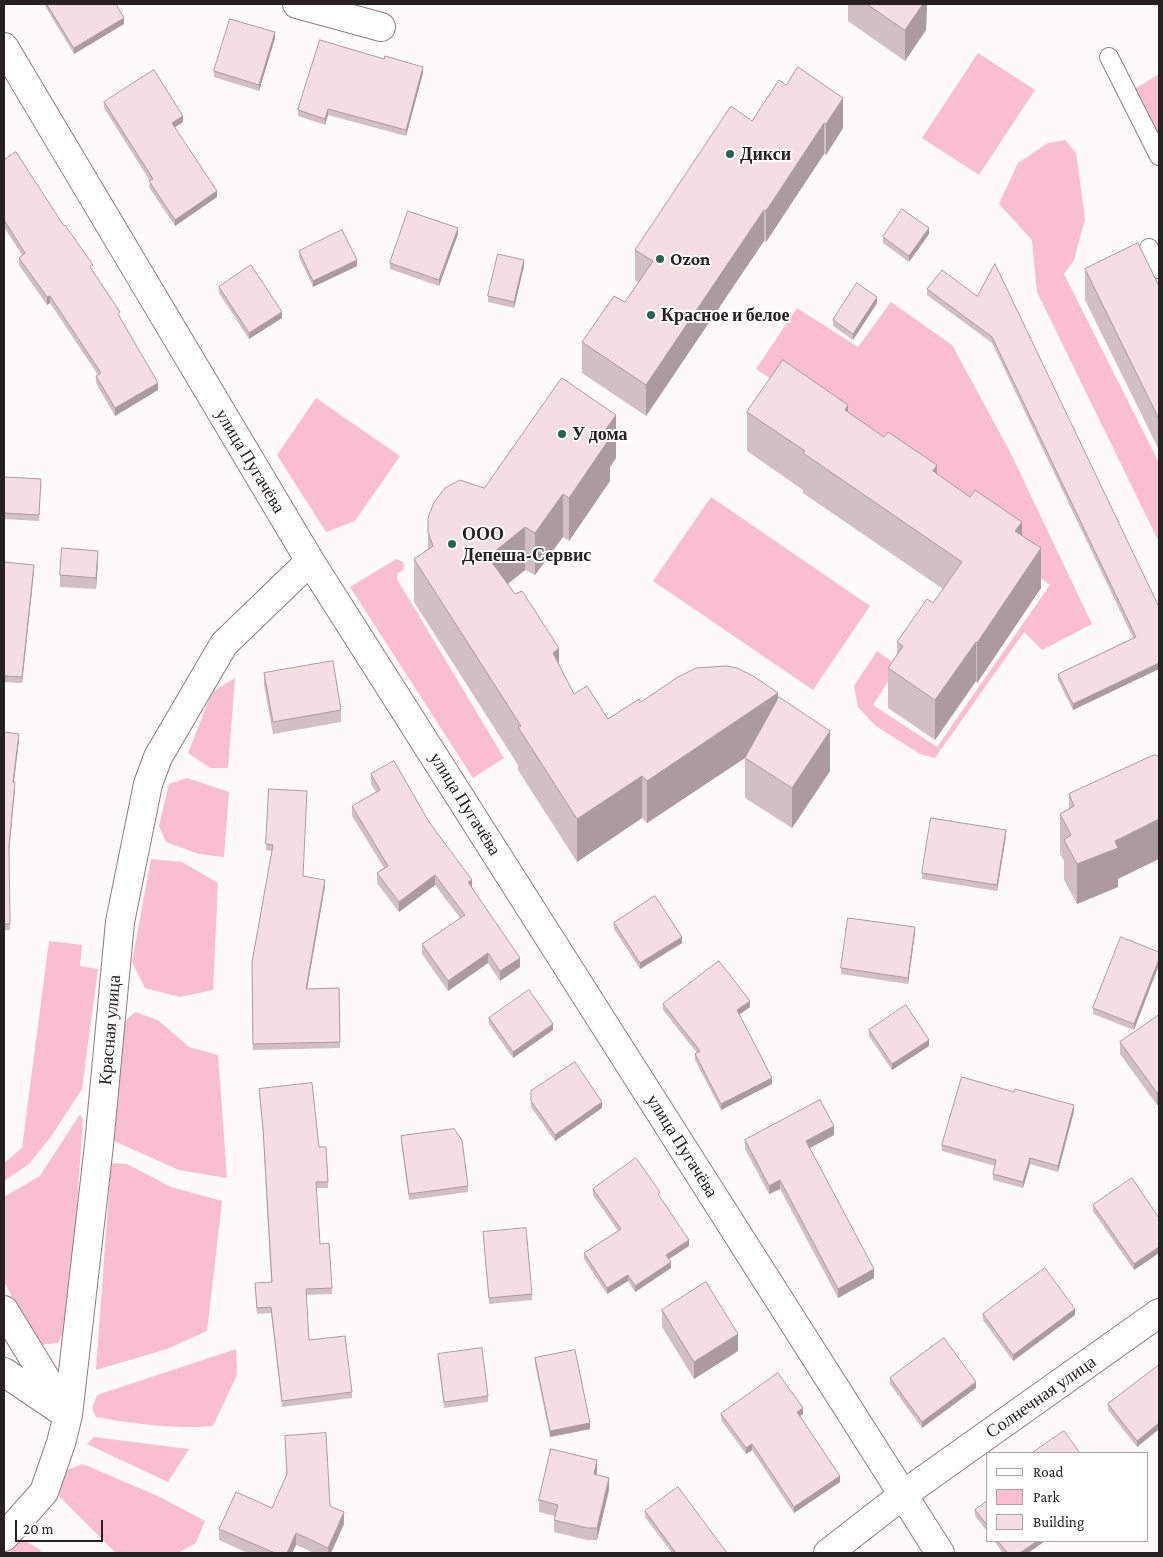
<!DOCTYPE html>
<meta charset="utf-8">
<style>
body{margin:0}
#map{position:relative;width:1163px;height:1557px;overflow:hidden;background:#fef9fb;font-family:"Crimson Pro",serif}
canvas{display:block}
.frame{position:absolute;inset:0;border:5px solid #282123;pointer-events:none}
.legend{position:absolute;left:986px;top:1452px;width:162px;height:90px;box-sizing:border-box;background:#fff;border:1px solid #a9a6a7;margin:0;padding:6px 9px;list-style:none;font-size:15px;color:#282123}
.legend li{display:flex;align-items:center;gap:10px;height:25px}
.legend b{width:25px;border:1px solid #a9a6a7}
.scale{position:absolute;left:15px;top:1520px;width:88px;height:22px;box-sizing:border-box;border:2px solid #282123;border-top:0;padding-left:6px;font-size:15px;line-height:18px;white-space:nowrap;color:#282123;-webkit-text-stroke:4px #fff;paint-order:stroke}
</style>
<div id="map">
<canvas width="1163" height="1557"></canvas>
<div class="frame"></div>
<ul class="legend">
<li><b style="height:6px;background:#fff"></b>Road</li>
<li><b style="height:14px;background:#f9bfd0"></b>Park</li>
<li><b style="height:14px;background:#f4dee4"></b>Building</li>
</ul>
<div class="scale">20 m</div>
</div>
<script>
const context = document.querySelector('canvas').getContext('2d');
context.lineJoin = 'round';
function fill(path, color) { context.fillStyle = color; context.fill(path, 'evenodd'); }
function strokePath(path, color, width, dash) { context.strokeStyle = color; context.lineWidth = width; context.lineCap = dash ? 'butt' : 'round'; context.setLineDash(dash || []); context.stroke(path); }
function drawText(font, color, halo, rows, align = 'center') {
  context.font = font + ' "Crimson Pro",serif'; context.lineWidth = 4; context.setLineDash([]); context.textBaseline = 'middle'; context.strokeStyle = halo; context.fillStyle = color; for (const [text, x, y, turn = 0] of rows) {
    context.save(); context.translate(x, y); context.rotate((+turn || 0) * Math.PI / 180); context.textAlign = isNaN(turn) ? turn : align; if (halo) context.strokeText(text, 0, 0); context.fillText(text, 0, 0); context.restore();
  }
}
fill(new Path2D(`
 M978,53L1035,90L979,175L922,138Z
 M1159,74V146L1131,91Z
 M1065,140L1076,153L1085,219L1074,260L1064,274L1159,463V542L1037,292L1032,240L999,204L1018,163L1048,143Z
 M891,302L952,345L1009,450L1092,624L1042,650L1024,632L935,758L920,754L876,726L858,707L854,686L877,651L898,666L873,705L937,747L1050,585L1028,568L1033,558L756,369L797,308L858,347Z
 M316,398L400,456L355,521L326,532L277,455Z
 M711,497L870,606L813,690L653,581Z
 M396,559L403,562L404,566L403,570L397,574V579L504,758L473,778L350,587Z
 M235,678L228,768H210L188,753L212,692Z
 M187,778L229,792L224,857L199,854L166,842L159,826L169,784Z
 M151,859L182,862L218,883L213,990L180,997L145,988L132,962Z
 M49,941L82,945L80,966L98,969L82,1089L50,1138L29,1164L4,1181V1163L22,1148Z
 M135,1012L158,1020L189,1047L218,1055L227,1178L179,1170L114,1141L123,1023Z
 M80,1114L83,1120L69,1320L58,1343L40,1345L30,1334L4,1281V1197L40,1176Z
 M111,1163L127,1164L171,1187L222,1201L207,1331L167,1349L96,1370Z
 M236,1349L237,1375L213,1426C173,1429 135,1424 96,1417L92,1408L97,1395Z
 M94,1437L189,1449L168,1482L87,1444Z
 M83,1464L160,1497L205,1521L196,1543L178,1553H116L59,1496L64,1471Z
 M22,1539L39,1549L42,1553H9Z`), '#f9bfd0');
const service = new Path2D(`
 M1109,57L1159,156
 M1149,248L1159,269`);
const minor = new Path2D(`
 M297,4L381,27
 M4,47L310,561L940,1553
 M4,1310L68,1415
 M4,1372L60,1410
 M4,1537L44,1492L61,1443L68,1415L99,1145L120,922L148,784L158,757L224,644L310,561
 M828,1553L904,1494L1159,1313`);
strokePath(service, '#8f7c81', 20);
strokePath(minor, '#8f7c81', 30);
strokePath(service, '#fff', 18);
strokePath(minor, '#fff', 28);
fill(new Path2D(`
 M45,4H116L124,24L74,54L45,6Z
 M848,4H927L926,30L905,61L848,21Z
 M275,38L259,91L214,77V71Z
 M423,73L406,136L328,115L325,125L298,116V110Z
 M779,80L843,128L826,155L824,154L766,242L764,241L646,416L582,373V342L625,302L638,282L635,280V250L752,121Z
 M104,102L183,122L175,127L217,197L175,226L149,187L150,181L104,108Z
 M4,160L93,271L120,318L158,390L115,416L96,383V376L98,375L50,303L47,305L19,265V258L22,255L4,227Z
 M458,234L439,286L390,269V263Z
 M929,234L909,262L883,243V237Z
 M299,251L357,266L313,287L299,257Z
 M524,266L514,308L488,302V296Z
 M1085,269L1159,286V450L1085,300Z
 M219,287L282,318L249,339L219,293Z
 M927,289L977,296L1159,607V669L1073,710L1058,680V674L1133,638L992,343L927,295Z
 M877,303L853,340L833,326V320Z
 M747,412L848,413L937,474L1022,535L1041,588L977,683L976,681L935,740L888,708V668L897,655V642L933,603L943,589L803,493V490L747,451Z
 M616,458L610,467V481L569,541L563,537L535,575L525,570L508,584L559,665L574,694L608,719L641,702L778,698L830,771L792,828L745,798V758L647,823L642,818L577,862L518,770V765L414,602V559L428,549V518L484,488Z
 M4,477L41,479L39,521L4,519Z
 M4,562L34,571L22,683L4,682Z
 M98,562L96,589L60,587V575Z
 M264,673L341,710V722L273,734L264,685Z
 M4,732L19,740L14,782L15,788L9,851L10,930H4Z
 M371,774L429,822L472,888L520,967L500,981L488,963L448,991L422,954V944L460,918L435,885L399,912L377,883V873L384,868L352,816V806L376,792L371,784Z
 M269,789L303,877L325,886L307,989L339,988L340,1048L253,1050L252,962L272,851L266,850Z
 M1069,794L1118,879V887L1077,904L1064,880V861L1060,853V814L1069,809Z
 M1006,836L997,891L922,879V873Z
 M614,923L682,943L640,969L614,929Z
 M915,933L908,984L841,974V968Z
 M1159,952L1134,1030L1093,1014V1008Z
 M663,1004L750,1007L739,1015L772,1084L721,1110L695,1060V1054L697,1053L663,1010Z
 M1159,1015V1104L1157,1105L1120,1054V1042Z
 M489,1018L553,1030L513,1058L489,1024Z
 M869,1030L929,1046L892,1070L869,1036Z
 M259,1089L319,1147L328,1182V1188H316L320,1244L332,1288V1294L306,1295L309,1340L352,1392V1398L282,1407L271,1313L257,1314L255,1289L271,1282L263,1134Z
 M531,1091L602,1108L555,1141L531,1107Z
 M1074,1111L1058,1172L1030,1164L1023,1188L993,1180V1174L995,1166L942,1151V1145Z
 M834,1135L810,1148L874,1278L838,1298L780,1189L769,1194L745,1149V1140Z
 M401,1136L468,1186V1192L409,1200L401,1142Z
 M593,1189L660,1197L689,1246L669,1259L671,1268L635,1292L628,1281L607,1294L584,1259V1253L618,1231L593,1195Z
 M1093,1205L1159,1218V1253L1134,1270L1093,1211Z
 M483,1232L532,1294V1300L489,1304Z
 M662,1310L738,1351L694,1379L662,1327Z
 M983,1314L1075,1315L1013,1361L983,1320Z
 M438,1354L488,1396V1402L444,1408L438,1360Z
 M535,1358L590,1429L550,1437L535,1364Z
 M1159,1365V1429L1137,1447L1108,1410V1404Z
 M890,1378L976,1388L922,1428L890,1384Z
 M721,1414H803L800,1416L840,1482L794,1513L752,1450L746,1454L721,1420Z
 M285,1436L330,1506L344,1524L331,1553H314L296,1545L292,1553H248L219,1540V1529L272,1508L287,1475Z
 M597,1472L596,1475L609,1490L597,1540H587L554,1532V1520L555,1516L539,1512V1500Z
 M987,1501V1531L975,1516V1510Z
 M645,1511L727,1553H672L645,1517Z
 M994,1541H1045L1028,1553H1003Z`), '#d2bfc4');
fill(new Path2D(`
 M914,4H927L926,30L905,61V30Z
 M124,18V24L74,54V48Z
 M275,32V38L259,91V85Z
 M423,67V73L406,136V130Z
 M843,98V128L826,155V124Z
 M328,109V115L325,125V119Z
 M183,116V122L172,129V123Z
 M824,123V154L766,242V211Z
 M217,191V197L175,226V220Z
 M764,210V241L646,416V385Z
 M458,228V234L439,286V280Z
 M929,228V234L909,262V256Z
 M357,260V266L313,287V281Z
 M524,260V266L514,308V302Z
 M50,296V303L47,305V297Z
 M877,297V303L853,340V334Z
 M282,312V318L249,339V333Z
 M158,383V390L115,416V408Z
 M848,405V444L845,410Z
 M616,415V458L610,467V481L569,541V498L603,433Z
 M937,465V505L933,471Z
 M563,494V537L535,575V533Z
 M1022,522V562L1015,531Z
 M525,527V570L488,600V557Z
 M1041,548V588L977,683V643Z
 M98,551V562L96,589V578Z
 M34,565V571L22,683V677Z
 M976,642V681L935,740V700Z
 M559,648V691L553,653Z
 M1159,663V669L1073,710V704Z
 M778,693V736L647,823V781Z
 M830,731V771L792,828V788Z
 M19,734V740L13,788V782Z
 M642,776V818L577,862V819Z
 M15,782V788L9,852V846Z
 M1159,819V859L1118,879V887L1077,904V864L1115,841Z
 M1006,830V836L997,891V885Z
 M435,875V885L399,912V902Z
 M325,880V886L306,995V989Z
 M472,880V889L468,882Z
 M915,927V933L908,984V978Z
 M682,937V943L640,969V963Z
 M488,953V963L448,991V981Z
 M520,958V967L500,981V971Z
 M1159,959V965L1134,1030V1024Z
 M750,1001V1007L737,1016V1010Z
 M553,1024V1030L513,1058V1052Z
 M929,1040V1046L892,1070V1064Z
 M772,1078V1084L721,1110V1104Z
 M1159,1092V1104L1157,1105V1093Z
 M602,1102V1108L555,1141V1135Z
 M1074,1105V1111L1058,1172V1166Z
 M834,1126V1135L806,1150V1141Z
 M1030,1158V1164L1023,1188V1182Z
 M780,1180V1189L769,1194V1186Z
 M689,1240V1246L666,1261V1255Z
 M1159,1247V1253L1134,1270V1264Z
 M671,1262V1268L635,1292V1286Z
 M874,1269V1278L838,1298V1289Z
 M628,1275V1281L607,1294V1288Z
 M1075,1309V1315L1013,1361V1355Z
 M738,1334V1351L694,1379V1362Z
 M976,1382V1388L922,1428V1422Z
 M803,1408V1414L797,1418V1412Z
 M590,1423V1429L550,1437V1431Z
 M1159,1423V1429L1137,1447V1441Z
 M752,1444V1450L746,1454V1448Z
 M597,1460V1472L594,1486V1474Z
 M840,1476V1482L794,1513V1507Z
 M609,1478V1490L597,1540V1528Z
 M344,1512V1524L331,1553H328V1548Z
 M296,1533V1545L292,1553H287Z
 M1037,1541H1045L1028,1553H1020Z`), '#ab9ba0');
const building = new Path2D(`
 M47,4H116L124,18L74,48Z
 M867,4H923L905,30Z
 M230,19L275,32L259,85L214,71Z
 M320,40L384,59L385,56L423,67L406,130L328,109L325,119L298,110Z
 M798,67L843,98L826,124L824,123L766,211L764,210L646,385L582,342L614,296L625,302L653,261L635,250L731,106L752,121L779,80L786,85Z
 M154,70L183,116L172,123L217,191L175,220L149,181L153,179L104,102Z
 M16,152L64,226L65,225L93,265L90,267L120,312L118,314L158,383L115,408L96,376L101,373L50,296L47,297L19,258L25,253L4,220V160Z
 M902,209L929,228L909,256L883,237Z
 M408,211L458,228L439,280L390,263Z
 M342,230L357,260L313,281L299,251Z
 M1138,243L1159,286V419L1085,269Z
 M498,254L524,260L514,302L488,296Z
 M995,264L1159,607V663L1073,704L1058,674L1136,637L992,337L927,289L942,270L977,296Z
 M251,265L282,312L249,333L219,287Z
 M857,283L877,297L853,334L833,320Z
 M783,360L848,405L845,410L884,437L888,432L937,465L933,471L970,497L975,490L1022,522L1015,531L1041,548L977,643L976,642L935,700L888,668L903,646L897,642L927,599L933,603L962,562L803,453L805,451L747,412Z
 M562,378L616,415L603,433L610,438L569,498L563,494L535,533L525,527L488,557L515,594L522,591L559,648L553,653L574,694L587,686L608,719L639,699L641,702L678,677L696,668L726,666L737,668L755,677L778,693L647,781L642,776L577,819L518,727L521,726L414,559L433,546L428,532V518L434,502L445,488L460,480L484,488Z
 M4,477L41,479L39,515L4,513Z
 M62,548L98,551L96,578L60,575Z
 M4,562L34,565L22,677L4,676Z
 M333,661L341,710L273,722L264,673Z
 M779,697L830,731L792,788L745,758Z
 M4,732L19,734L13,782H15L9,846L10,924H4Z
 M1154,755L1159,756V819L1115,841L1118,848L1077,864L1064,840L1071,835L1060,814L1074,806L1069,794Z
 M394,761L429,822L472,880L468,882L520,958L500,971L488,953L448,981L422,944L465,915L435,875L399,902L377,873L388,866L352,806L380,790L371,774Z
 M269,789L307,791L303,876L325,880L306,989L339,988L340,1042L253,1044L252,962L273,845L266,844Z
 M931,818L1006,830L997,885L922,873Z
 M655,896L682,937L640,963L614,923Z
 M848,918L915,927L908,978L841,968Z
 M1121,937L1159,952V959L1134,1024L1093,1008Z
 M719,961L750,1001L737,1010L772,1078L721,1104L695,1054L700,1051L663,1004Z
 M529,990L553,1024L513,1052L489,1018Z
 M906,1005L929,1040L892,1064L869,1030Z
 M1159,1015V1092L1157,1093L1120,1042Z
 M575,1062L602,1102L555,1135L531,1101V1091Z
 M962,1077L1014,1092L1015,1089L1074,1105L1058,1166L1030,1158L1023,1182L993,1174L996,1160L942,1145Z
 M312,1083L319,1147H326L328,1182H316L320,1244L329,1243L332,1288L306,1289L309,1340L345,1336L352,1392L282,1401L271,1307L257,1308L255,1283L272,1282L263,1128L259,1089Z
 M820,1100L834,1126L806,1141L874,1269L838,1289L780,1180L769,1186L745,1140Z
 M454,1129L462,1140L468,1186L409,1194L401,1136Z
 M636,1158L660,1192L658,1194L689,1240L666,1255L671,1262L635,1286L628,1275L607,1288L584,1253L621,1229L593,1189Z
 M1132,1178L1159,1218V1247L1134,1264L1093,1205Z
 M526,1228L532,1294L489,1298L483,1232Z
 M1045,1268L1075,1309L1013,1355L983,1314Z
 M706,1282L738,1334L694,1362L662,1310Z
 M944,1338L976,1382L922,1422L890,1378Z
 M482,1348L488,1396L444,1402L438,1354Z
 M575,1350L590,1423L550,1431L535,1358Z
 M1159,1365V1423L1137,1441L1108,1404Z
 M778,1373L803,1408L797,1412L840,1476L794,1507L752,1444L746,1448L721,1414Z
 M1064,1431L1080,1453H1032Z
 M326,1433L330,1506L344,1512L328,1548L296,1533L287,1553H275L219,1529L236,1492L272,1508L287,1474L285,1436Z
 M551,1449L597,1460L594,1474L609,1478L597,1528H587L554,1520L558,1505L539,1500Z
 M678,1487L727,1553H676L645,1511Z
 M987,1501V1525L975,1510Z
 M998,1541H1037L1020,1553H1008Z`);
fill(building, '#f4dee4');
strokePath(building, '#ab9ba0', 1);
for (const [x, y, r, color] of [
 [730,154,5,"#226555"],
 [660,259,5,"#226555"],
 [651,315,5,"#226555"],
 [562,434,5,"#226555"],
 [452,544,5,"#226555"]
]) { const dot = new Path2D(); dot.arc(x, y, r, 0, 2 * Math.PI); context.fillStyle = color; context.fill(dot); strokePath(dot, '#fff', 2); }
drawText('bold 18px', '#282123', '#fff', [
 ["Дикси",740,154],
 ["Ozon",670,259],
 ["Красное и белое",661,315],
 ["У дома",572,434],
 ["ООО",462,534],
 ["Депеша-Сервис",462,555]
], 'left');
drawText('18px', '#282123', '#fff', [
 ["улица Пугачёва",250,461,59],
 ["улица Пугачёва",465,804,58],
 ["Красная улица",110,1030,-85],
 ["улица Пугачёва",682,1146,58],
 ["Солнечная улица",1041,1397,-35]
]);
</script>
